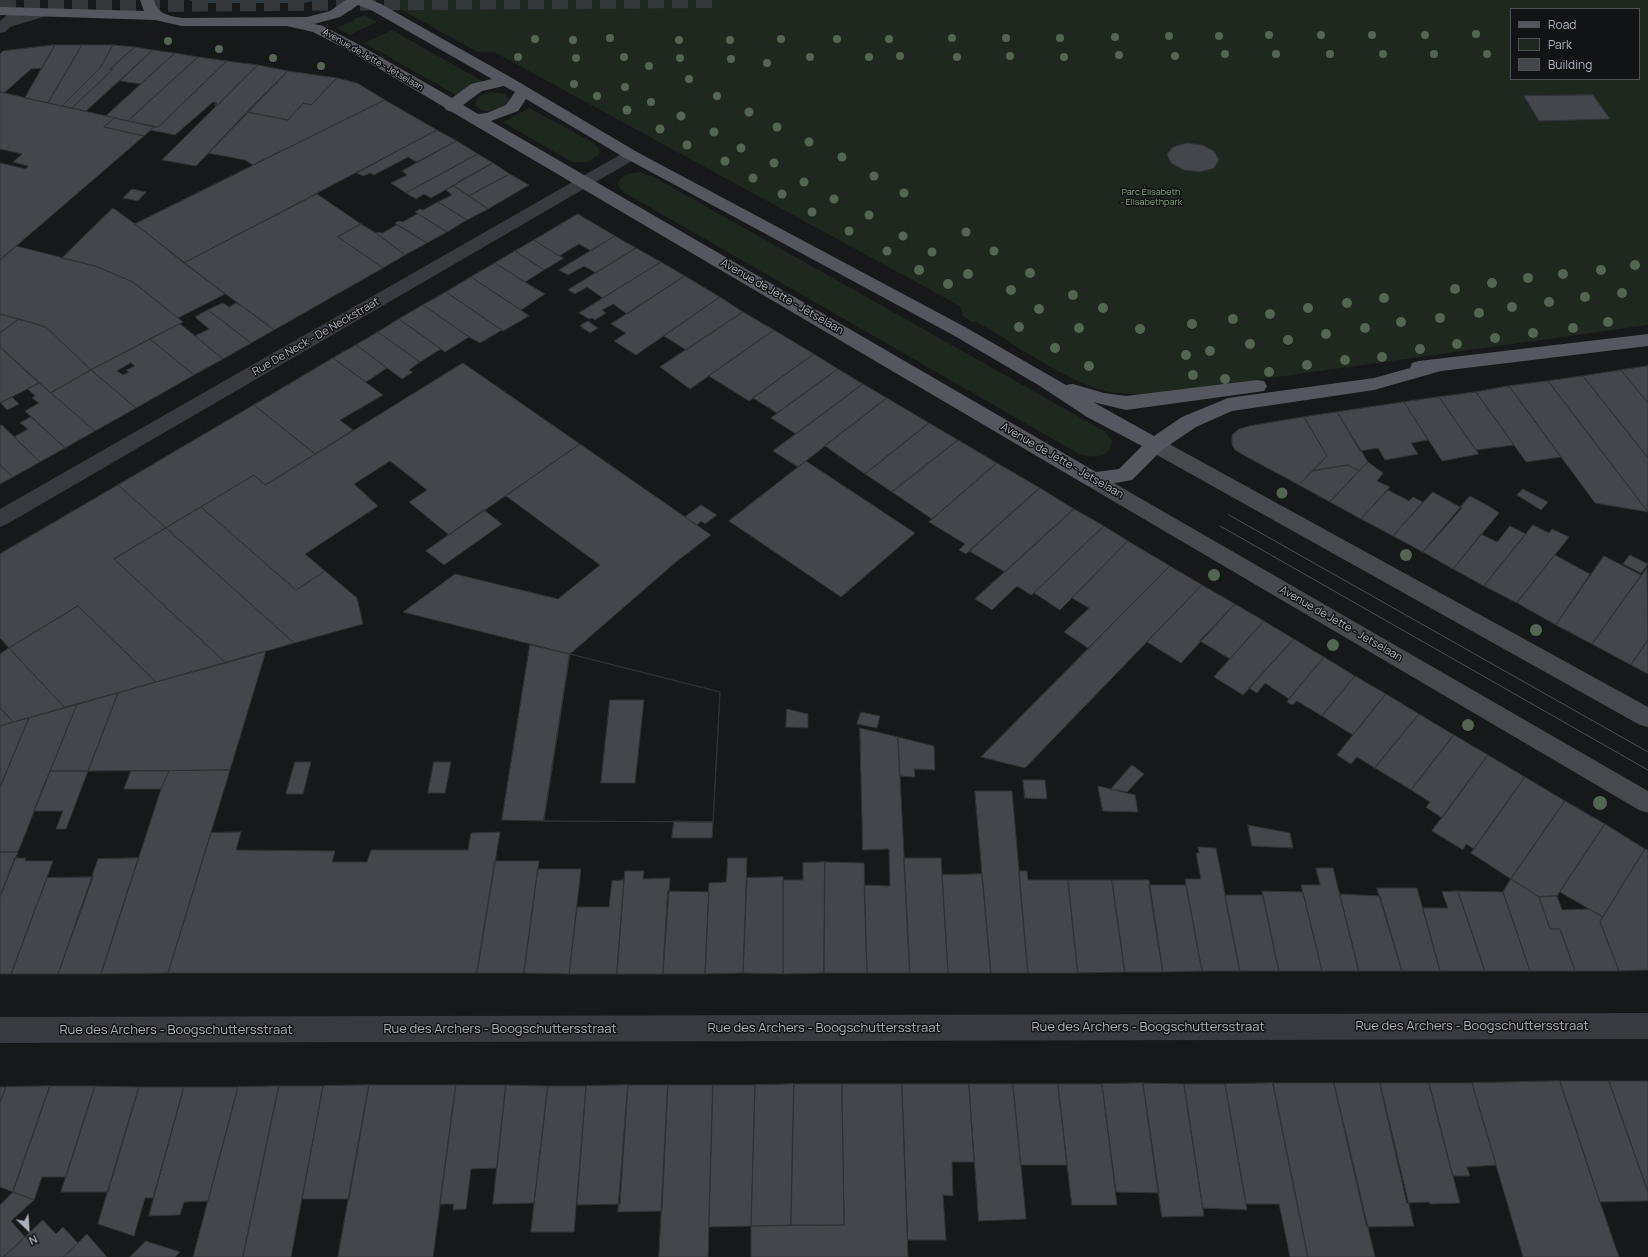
<!DOCTYPE html>
<meta charset="utf-8">
<style>
body{margin:0}
#map{position:relative;width:1648px;height:1257px;overflow:hidden;background:#17181a;font-family:Manrope,sans-serif}
canvas{display:block}
.legend{position:absolute;left:1510px;top:8px;width:130px;height:72px;box-sizing:border-box;background:#121315;border:1px solid #4e5257;margin:0;padding:5px 7px;list-style:none;font-size:12px;color:#a9b1ba}
.legend li{display:flex;align-items:center;gap:8px;height:20px}
.legend b{width:20px;border:1px solid #4e5257}
.north{position:absolute;left:8px;top:1209px;width:40px;height:40px;-webkit-text-stroke:3px #121315;paint-order:stroke;rotate:155deg;font-size:11px;font-weight:700;line-height:16px;text-align:center;color:#a9b1ba}
.north::after{content:'';display:block;margin:auto;width:14px;height:18px;background:#a9b1ba;clip-path:polygon(50% 0,100% 100%,50% 72%,0 100%)}
</style>
<div id="map">
<canvas width="1648" height="1257"></canvas>
<ul class="legend">
<li><b style="height:5px;background:#54585e"></b>Road</li>
<li><b style="height:11px;background:#1f281f"></b>Park</li>
<li><b style="height:11px;background:#43464a"></b>Building</li>
</ul>
<div class="north">N</div>
</div>
<script>
const context = document.querySelector('canvas').getContext('2d');
context.lineJoin = 'round';
function fill(path, color) { context.fillStyle = color; context.fill(path, 'evenodd'); }
function strokePath(path, color, width, dash) { context.strokeStyle = color; context.lineWidth = width; context.lineCap = dash ? 'butt' : 'round'; context.setLineDash(dash || []); context.stroke(path); }
function drawText(font, color, halo, rows, align = 'center') {
  context.font = font + ' Manrope,sans-serif'; context.lineWidth = 3; context.setLineDash([]); context.textBaseline = 'middle'; context.strokeStyle = halo; context.fillStyle = color; for (const [text, x, y, turn = 0] of rows) {
    context.save(); context.translate(x, y); context.rotate((+turn || 0) * Math.PI / 180); context.textAlign = isNaN(turn) ? turn : align; if (halo) context.strokeText(text, 0, 0); context.fillText(text, 0, 0); context.restore();
  }
}
fill(new Path2D(`
 M391,0H1648V325L1163,393C1145,394 1128,395 1110,392C1078,386 1038,359 1010,343L1009,341L975,321L972,322L963,316L960,306L494,52H478L398,8ZM1511,9H1639V79H1511Z
 M364,15L377,22L350,35L337,28L350,22H354L352,20Z
 M392,30L482,81L483,82L456,95L364,43Z
 M491,92L505,94L510,100L508,104C498,109 483,117 475,104C476,96 484,93 491,92Z
 M529,108L594,143L600,150L598,155L587,162H572L503,122Z
 M640,172L652,176L1104,431L1112,441C1112,459 1092,458 1079,454L625,193L619,187L618,184C621,174 631,173 640,172Z`), '#1f281f');
fill(new Path2D(`
 M188,0H316L305,3H198Z`), '#2d3a3f');
const building = new Path2D(`
 M55,45L42,68L31,69L4,93L0,92V54L3,51Z
 M55,45H82L48,103L25,98Z
 M82,45H113L100,68L62,106L48,103Z
 M113,45L135,47L110,69H113L72,108L62,106L100,68Z
 M135,47L153,50L86,111L72,108L113,69H110Z
 M153,50L175,53L141,84L120,81Z
 M175,53L198,57L128,121L106,116Z
 M198,57L227,61L158,127L128,121Z
 M227,61L258,65L218,105H214L217,103L213,102L175,135L150,130L154,127H158Z
 M258,65L288,71L196,166L162,160Z
 M288,71L337,78L311,105L303,103L288,120L247,112Z
 M337,78L357,83L385,100L253,165L245,160L208,153L247,112L288,120L303,103L311,105Z
 M0,92L115,118L104,127L144,136L0,260V163L26,169L28,166L13,162L22,154L0,149Z
 M1593,95L1610,119L1539,121L1524,96Z
 M385,100L437,130L184,263L135,224Z
 M115,118L154,127L144,136L104,127Z
 M437,130L457,141L416,162L408,157L374,175L370,173L363,176L357,173Z
 M457,141L478,154L406,193L391,183L407,175L402,171Z
 M1187,143L1202,145L1214,151L1219,160L1214,168L1200,172L1184,170L1171,163L1167,154L1173,147Z
 M478,154L493,163L431,198L424,194L416,199L406,193Z
 M493,163L510,174L469,196L454,186L459,182H458Z
 M510,174L529,185L488,209L469,196Z
 M454,186L469,196L488,209L467,220L438,202L452,195L446,190Z
 M132,189L146,192L138,201L123,198Z
 M317,194L361,224L338,237L383,268L274,330L184,263Z
 M438,202L467,220L447,232L415,212L420,209L423,210Z
 M113,208L135,224L225,294L178,318L133,282L95,266L62,258Z
 M418,214L447,232L427,243L395,223L399,221L402,222Z
 M578,214L615,236L591,251L579,244L559,256L534,240Z
 M361,224L376,233L405,255L383,268L338,237Z
 M397,225L427,243L405,255L376,233L379,232L382,233Z
 M615,236L636,248L596,273L584,266L568,275L559,270Z
 M534,240L559,256L564,258L544,270L515,251Z
 M16,246L95,266L133,282L183,322L91,370L46,327L0,314V260Z
 M636,248L661,262L603,298L587,287L575,294L568,290Z
 M515,251L544,270L525,282L495,263Z
 M661,262L685,276L627,314L613,304L602,310L606,313L595,320L592,318L589,319L579,313Z
 M495,263L525,282L545,294L521,310L471,277Z
 M685,276L720,297L636,355L614,341L626,333L611,324Z
 M471,277L521,310L529,316L503,331L446,292Z
 M446,292L502,330L480,343L469,337L423,305Z
 M720,297L743,312L686,350L664,336Z
 M223,303L229,307L236,303L248,310L274,330L251,343L208,310Z
 M423,305L469,337L445,352L399,319Z
 M208,310L251,343L223,359L195,336L209,329L195,317Z
 M743,312L774,330L690,389L660,367Z
 M0,314L19,319L0,333Z
 M19,319L46,327L91,370L51,393L0,347V333Z
 M399,319L441,349L420,362L378,332Z
 M588,321L598,328L590,333L580,326Z
 M180,324L195,336L223,359L194,375L150,339Z
 M774,330L814,354L749,401L709,376Z
 M378,332L420,362L409,370L413,372L402,379L356,345Z
 M150,339L194,375L136,408L91,370ZM131,363L135,366L126,370L129,372L123,375L117,371Z
 M356,345L387,368L366,382L333,358Z
 M0,347L39,383L0,403Z
 M814,354L838,369L777,413L753,398Z
 M333,358L383,395L340,420L353,430L315,454L254,405Z
 M463,363L580,444L449,535L409,502L427,490L390,461L354,484L378,506L305,554L325,571L296,590L201,507L254,475L265,485Z
 M1648,366V403L1621,370Z
 M838,369L863,384L796,434L771,418Z
 M91,370L136,408L95,431L51,393Z
 M1621,370L1648,403V458L1583,376Z
 M1583,376L1648,458V512L1548,381Z
 M1548,381L1648,512L1595,503L1509,386Z
 M39,383L51,393L95,431L65,448L25,411L39,403L32,398L35,396L28,389Z
 M863,384L887,398L798,467L773,451Z
 M1509,386L1561,457L1526,462L1476,392Z
 M1476,392L1514,445L1476,450L1439,397Z
 M12,397L19,404L7,410L1,403Z
 M1439,397L1476,450L1479,454L1442,461L1404,402Z
 M887,398L929,423L865,474L825,446Z
 M1404,402L1428,440L1411,443L1418,454L1385,460L1378,448L1360,451L1337,412Z
 M254,405L315,454L265,485L254,475L166,528L118,485Z
 M1337,412L1368,462L1359,471L1348,465L1312,471L1327,456L1304,417Z
 M31,417L65,448L40,462L14,437L28,429L20,423Z
 M1304,417L1327,456L1299,485L1247,457L1235,450L1232,445V435L1239,429L1249,426Z
 M929,423L958,440L892,492L865,474Z
 M2,425L40,462L13,477L0,465V426Z
 M958,440L997,463L932,519L892,492Z
 M580,444L711,535L676,562L570,654L403,612L455,574L558,599L600,565L506,496Z
 M806,461L915,533L841,597L729,521Z
 M1368,462L1383,473L1377,481L1390,487L1361,519L1330,502Z
 M997,463L1040,488L966,554L959,550L965,544L929,522Z
 M0,465L13,477L0,484Z
 M1348,465L1359,471L1330,502L1299,485L1312,471Z
 M118,485L166,528L114,559L226,663L156,682L78,606L9,648L0,638V554Z
 M1040,488L1074,509L1005,572L969,551Z
 M1523,489L1548,502L1541,510L1517,495Z
 M1388,490L1409,501L1413,497L1423,502L1393,536L1361,519Z
 M1433,492L1462,508L1423,552L1393,536Z
 M1470,496L1492,508L1499,513L1453,569L1423,552Z
 M701,505L717,515L705,524L701,521L697,525L685,517Z
 M201,507L296,590L325,571L357,598L363,624L294,643L166,528Z
 M1074,509L1104,526L1034,593L1031,595L1017,586L992,610L975,599Z
 M484,510L502,524L444,565L426,551Z
 M1533,525L1549,533L1552,529L1569,537L1517,603L1484,586Z
 M1104,526L1128,541L1072,598L1060,610L1034,593Z
 M1510,526L1526,534L1484,586L1453,569L1481,534L1497,542Z
 M166,528L294,643L226,663L114,559Z
 M1128,541L1170,566L1088,648L1064,632L1089,608L1072,598Z
 M1555,555L1590,574L1556,625L1517,603Z
 M1630,555L1648,564L1641,573L1623,564Z
 M1604,556L1641,575L1592,644L1556,625Z
 M1170,566L1202,585L1025,768L981,757Z
 M1647,568L1648,640L1631,665L1592,644Z
 M1202,585L1235,604L1181,663L1147,642Z
 M1235,604L1264,621L1230,659L1200,641Z
 M78,606L156,682L65,708L9,648Z
 M1264,621L1294,639L1243,695L1214,677Z
 M1294,639L1324,657L1289,699L1265,683L1257,693L1249,688Z
 M1648,640V674L1631,665Z
 M530,645L570,654L544,821L502,820Z
 M9,648L65,708L13,722L0,708V654Z
 M266,651L230,770L88,771L118,693Z
 M570,654L720,692L713,822L544,821ZM610,700H644L635,783H601Z
 M570,654L720,692L713,822L544,821Z
 M1324,657L1355,676L1322,716L1297,701L1292,705L1287,702Z
 M1355,676L1386,694L1353,735L1322,716Z
 M118,693L88,771H50L77,704Z
 M1386,694L1419,714L1375,768L1357,757L1351,764L1337,755Z
 M77,704L18,852H0V787L29,718Z
 M0,708L13,722L0,726Z
 M787,709L808,714V728L786,727Z
 M861,712L880,716L877,728L857,724Z
 M1419,714L1454,735L1411,790L1375,768Z
 M29,718L0,787V726Z
 M860,728L898,737L910,973H867L864,885L890,886L889,849L863,850Z
 M1454,735L1488,755L1442,818L1426,807L1430,802L1411,790Z
 M898,737L934,746L935,770L914,769L915,777L900,776Z
 M1488,755L1525,777L1474,849L1466,844L1463,850L1432,831Z
 M295,762H311L303,794H286Z
 M434,762H451L445,793H428Z
 M1132,765L1144,774L1127,792L1111,789Z
 M230,770L168,973L101,974L161,789L169,771Z
 M50,771H88L66,829H56L63,811H34Z
 M131,771H169L161,789H124Z
 M1525,777L1565,801L1511,879L1471,853Z
 M1023,780H1045L1047,799L1025,798Z
 M1098,786L1135,795L1138,812L1103,811Z
 M975,791H1012L1028,973H991Z
 M1565,801L1605,824L1557,896L1539,897L1511,879Z
 M674,821L713,822L712,838H672Z
 M1605,824L1645,849L1603,917L1560,892Z
 M1248,825L1290,833L1293,848L1252,846Z
 M241,832L236,850L335,851L332,862H367L371,850H468L471,833L500,832L477,973H168L211,833Z
 M1198,847L1216,848L1240,971H1202L1185,879H1201L1196,853H1199Z
 M1645,849L1648,850V970L1619,971L1600,922Z
 M1,852H18L0,897V854Z
 M15,858H26L25,861H53L11,974H0V897Z
 M138,858L101,974H58L98,859Z
 M728,858H747L743,973L705,974L709,883L726,882Z
 M904,858H941L948,973H910Z
 M495,861H539L524,973H477Z
 M825,862L824,973L783,974V880H803V863Z
 M825,862L864,863L867,973H824Z
 M1316,868H1333L1359,971H1322L1301,885H1320Z
 M538,869H581L569,974L524,973Z
 M625,871H644L643,879L670,878L663,974H617Z
 M1019,871H1027L1028,880H1068L1078,973H1028Z
 M982,874L991,973H948L942,875Z
 M93,877L58,974H11L47,878Z
 M783,877V974L743,973L747,878Z
 M1511,879L1539,897L1550,929H1560L1575,971H1530L1503,892Z
 M624,880L617,974H569L577,907H609L612,881Z
 M1068,880H1112L1125,972L1078,973Z
 M1112,880H1149L1163,972H1125Z
 M1149,885H1186L1202,971L1163,972Z
 M1377,888H1417L1440,971H1402Z
 M668,891L709,892L705,974H663Z
 M1262,891L1303,892L1322,971H1279Z
 M1458,891L1503,892L1530,971H1485Z
 M1458,891L1485,971H1440L1423,908H1448L1442,892Z
 M1340,894L1380,896L1402,971H1359Z
 M1225,895H1263L1279,971H1240Z
 M1557,896L1562,910L1589,909L1603,917L1600,922L1619,971H1575L1560,929H1550L1539,897Z
 M1560,1081H1609L1648,1192V1201L1600,1202Z
 M1560,1081L1600,1202L1619,1257H1523L1472,1083Z
 M1609,1081H1648V1192Z
 M1143,1083L1159,1193L1116,1192L1102,1084Z
 M1143,1083L1184,1084L1204,1216L1162,1217Z
 M1273,1083L1308,1257H1290L1279,1204H1246L1225,1084Z
 M1273,1083H1334L1375,1257H1308Z
 M1334,1083H1380L1414,1226L1367,1227Z
 M1380,1083H1429L1460,1203L1430,1204L1429,1202L1407,1203Z
 M1429,1083H1472L1496,1165L1467,1167L1470,1176H1453Z
 M794,1084L791,1225L751,1226L755,1085Z
 M794,1084H842L844,1225H791Z
 M842,1084H902L908,1257H751V1226L844,1225Z
 M902,1084H969L974,1162H952L953,1196L943,1195L946,1240H908Z
 M969,1084H1013L1026,1219L979,1221Z
 M1013,1084H1058L1067,1165H1021Z
 M1058,1084H1102L1117,1205H1072Z
 M1184,1084H1225L1247,1210L1203,1208Z
 M369,1085L349,1199H302L323,1086Z
 M369,1085H456L433,1257H338Z
 M456,1085H506L497,1168L471,1169L466,1209L453,1210L454,1204H440Z
 M506,1085L548,1086L534,1203L493,1204Z
 M628,1085L620,1204L577,1205L586,1086Z
 M628,1085H668L662,1211L618,1212Z
 M668,1085H713L708,1257H659Z
 M713,1085H755L751,1226L709,1227Z
 M50,1086L13,1192L0,1187V1102L6,1087Z
 M50,1086H95L66,1177H42L34,1200L13,1192Z
 M95,1086L139,1087L108,1192H61Z
 M279,1086H323L291,1257H243Z
 M279,1086L243,1257H193L238,1087Z
 M548,1086H586L574,1232H531Z
 M0,1087H6L0,1102Z
 M139,1087H184L153,1198H145L134,1236L98,1224Z
 M184,1087H238L208,1201L184,1202L180,1215L149,1216Z
 M13,1192L34,1200L11,1221L25,1237L4,1257H0V1205Z
 M43,1220L56,1234L63,1227L78,1243L63,1257H4Z
 M87,1234L107,1257H63L78,1243Z
 M146,1241L180,1252L175,1257H130Z`);
fill(building, '#43464a');
strokePath(building, '#313236', 1);
strokePath(new Path2D(`
 M0,5L713,0`), '#34373a', 16, [16, 8]);
fill(new Path2D(`
 M49,9L55,12L53,14L0,30V23Z`), '#383a3f');
fill(new Path2D(`
 M20,7L25,8L27,11L25,14L5,32L0,33V21L15,8Z
 M631,150L637,152L639,155L637,158L7,524L0,527V509L625,152Z
 M1648,1013V1039L0,1043V1017Z`), '#383a3f');
fill(new Path2D(`
 M1155,438L1162,440L1648,707V727L1640,725L1148,450L1145,445L1148,440Z
 M1093,473L1100,475L1648,791V813L1639,810L1086,485L1083,480L1086,475Z`), '#464a4f');
fill(new Path2D(`
 M140,0H154C157,14 169,16 182,18L307,17L330,11L346,0H371L381,4L512,78L637,152L965,327L1066,385L1073,384L1104,393L1126,396L1257,380L1264,381L1267,386L1264,391L1257,392L1126,410L1093,402L1154,436L1182,417L1228,398L1374,378L1410,368L1412,363L1419,361L1648,334V346L1441,371L1374,390L1232,411L1196,427L1162,450L1132,480L1093,487L1086,485L452,112L446,110L444,107L346,49L313,32L287,26H182L155,20L0,15V7L144,11ZM358,5L371,10L492,79L471,84L452,98L356,43L323,26L314,24L340,17ZM504,86L515,92L506,105L487,113L478,114L463,105L482,91ZM526,99L625,158L953,335L1040,386L1087,417L1142,446L1119,469L1096,472L491,121L518,111Z`), '#54585e');
strokePath(new Path2D(`
 M1229,515L1648,752
 M1220,526L1648,770`), '#4b4f54', 1);
context.fillStyle = '#536652';
for (const [x, y, r] of [
 [1476,34,4],
 [1269,35,4],
 [1321,35,4],
 [1372,35,4],
 [1425,35,4],
 [1169,36,4],
 [1219,36,4],
 [1115,37,4],
 [610,38,4],
 [952,38,4],
 [1006,38,4],
 [1060,38,4],
 [535,39,4],
 [781,39,4],
 [837,39,4],
 [889,39,4],
 [573,40,4],
 [679,40,4],
 [730,40,4],
 [168,41,4],
 [219,49,4],
 [1225,54,4],
 [1276,54,4],
 [1330,54,4],
 [1383,54,4],
 [1434,54,4],
 [1487,54,4],
 [1119,55,4],
 [900,56,4],
 [1010,56,4],
 [1175,56,4],
 [518,57,4],
 [624,57,4],
 [810,57,4],
 [869,57,4],
 [957,57,4],
 [1064,57,4],
 [273,58,4],
 [576,58,4],
 [680,58,4],
 [731,59,4],
 [767,63,4],
 [321,66,4],
 [649,66,4],
 [689,79,4],
 [574,84,4],
 [625,87,4],
 [597,96,4],
 [717,96,4],
 [651,102,4],
 [627,110,4.5],
 [749,112,4.5],
 [681,116,4.5],
 [777,127,4.5],
 [660,129,4.5],
 [714,132,4.5],
 [809,142,4.5],
 [687,145,4.5],
 [741,148,4.5],
 [842,157,4.5],
 [725,161,4.5],
 [774,163,4.5],
 [874,176,4.5],
 [753,178,4.5],
 [804,182,4.5],
 [904,193,4.5],
 [782,194,4.5],
 [834,199,4.5],
 [812,212,4.5],
 [869,215,4.5],
 [849,231,4.5],
 [966,232,4.5],
 [903,236,4.5],
 [887,251,4.5],
 [994,251,4.5],
 [932,252,4.5],
 [1635,265,5],
 [919,270,5],
 [1601,270,5],
 [1030,273,5],
 [968,274,5],
 [1563,274,5],
 [1528,278,5],
 [1492,283,5],
 [948,284,5],
 [1455,289,5],
 [1011,290,5],
 [1622,293,5],
 [1073,295,5],
 [1585,297,5],
 [1384,298,5],
 [1549,302,5],
 [1347,303,5],
 [1512,307,5],
 [1103,308,5],
 [1308,308,5],
 [1039,309,5],
 [1479,313,5],
 [1270,314,5],
 [1440,318,5],
 [1233,319,5],
 [1401,322,5],
 [1608,322,5],
 [1192,324,5],
 [1019,327,5],
 [1079,328,5],
 [1365,328,5],
 [1573,328,5],
 [1140,329,5],
 [1533,333,5],
 [1326,334,5],
 [1495,338,5],
 [1288,340,5],
 [1250,344,5],
 [1457,344,5],
 [1055,348,5],
 [1420,349,5],
 [1210,351,5],
 [1186,355,5],
 [1382,357,5],
 [1345,360,5],
 [1307,365,5],
 [1089,366,5],
 [1269,372,5],
 [1193,375,5],
 [1225,379,5],
 [1282,493,5.5],
 [1406,555,6],
 [1214,575,6],
 [1536,630,6],
 [1333,645,6],
 [1468,725,6],
 [1600,803,7]
]) { context.beginPath(); context.arc(x, y, r, 0, 2 * Math.PI); context.fill(); }
drawText('9px', '#a9b1ba', '#121315', [
 ["Avenue de Jette - Jetselaan",373,60,30]
]);
drawText('9px', '#84a67f', '#121315', [
 ["Parc Élisabeth",1151,192],
 ["- Elisabethpark",1151,202]
]);
drawText('11px', '#a9b1ba', '#121315', [
 ["Avenue de Jette - Jetselaan",782,297,30],
 ["Rue De Neck - De Neckstraat",316,337,-30],
 ["Avenue de Jette - Jetselaan",1062,461,30],
 ["Avenue de Jette - Jetselaan",1341,624,30]
]);
drawText('13px', '#a9b1ba', '#121315', [
 ["Rue des Archers - Boogschuttersstraat",1472,1026],
 ["Rue des Archers - Boogschuttersstraat",1148,1027],
 ["Rue des Archers - Boogschuttersstraat",824,1028],
 ["Rue des Archers - Boogschuttersstraat",500,1029],
 ["Rue des Archers - Boogschuttersstraat",176,1030]
]);
</script>
